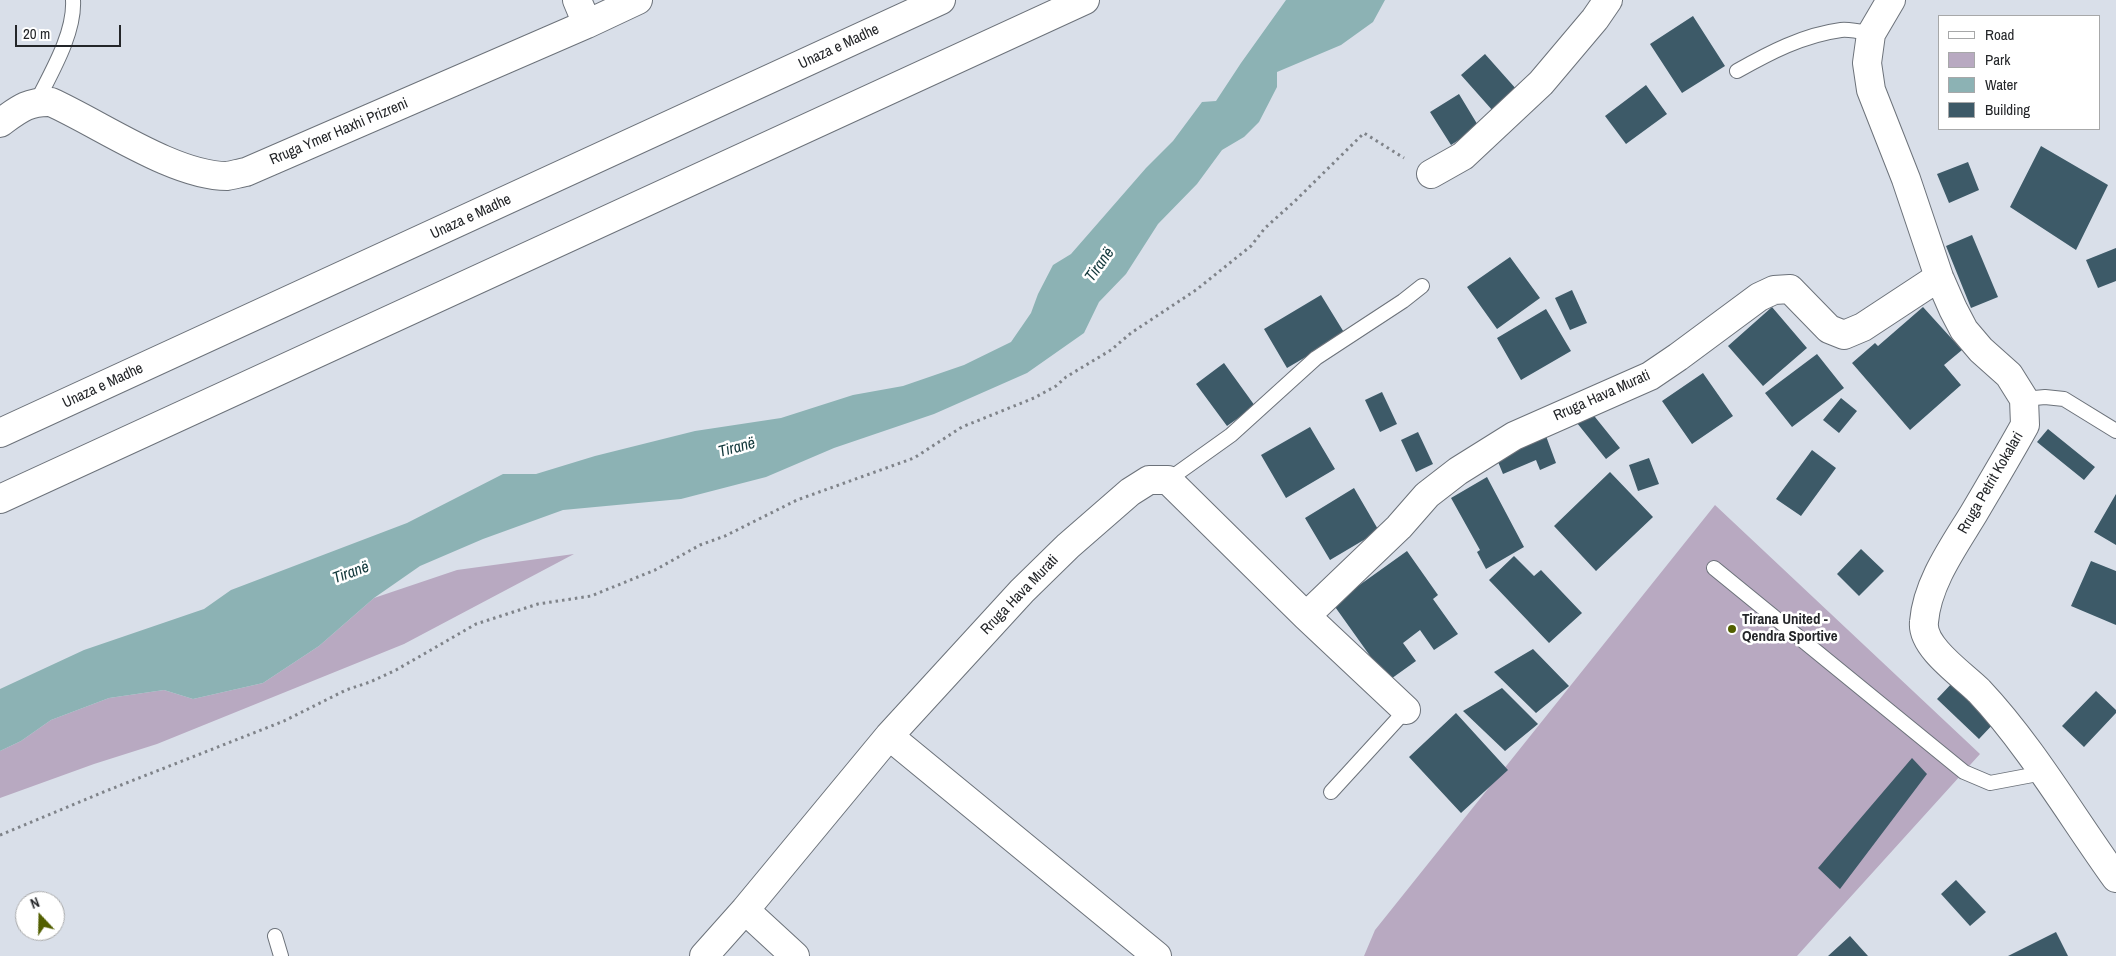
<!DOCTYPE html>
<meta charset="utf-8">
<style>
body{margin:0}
#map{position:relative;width:2116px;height:956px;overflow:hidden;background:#d9dfe9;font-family:"Archivo Narrow",sans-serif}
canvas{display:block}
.legend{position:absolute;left:1938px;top:15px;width:162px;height:115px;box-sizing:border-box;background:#fff;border:1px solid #a7a8a9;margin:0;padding:6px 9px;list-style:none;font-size:15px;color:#242629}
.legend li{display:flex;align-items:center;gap:10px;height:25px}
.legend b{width:25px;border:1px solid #a7a8a9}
.north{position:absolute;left:15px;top:891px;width:50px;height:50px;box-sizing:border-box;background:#fff;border:1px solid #a7a8a9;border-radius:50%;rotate:339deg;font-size:14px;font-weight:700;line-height:20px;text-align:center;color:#242629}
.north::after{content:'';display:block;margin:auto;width:18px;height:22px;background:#525f00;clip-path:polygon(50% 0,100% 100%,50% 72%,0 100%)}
.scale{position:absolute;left:15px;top:25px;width:106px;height:22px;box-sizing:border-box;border:2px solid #242629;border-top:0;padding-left:6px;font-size:15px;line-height:18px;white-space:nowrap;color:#242629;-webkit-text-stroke:4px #fff;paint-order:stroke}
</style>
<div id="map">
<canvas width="2116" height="956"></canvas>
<ul class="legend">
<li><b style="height:6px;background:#fff"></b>Road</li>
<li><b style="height:14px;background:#b8a9c1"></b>Park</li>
<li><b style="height:14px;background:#8cb2b4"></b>Water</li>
<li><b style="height:14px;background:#3d5a68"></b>Building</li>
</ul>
<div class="north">N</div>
<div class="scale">20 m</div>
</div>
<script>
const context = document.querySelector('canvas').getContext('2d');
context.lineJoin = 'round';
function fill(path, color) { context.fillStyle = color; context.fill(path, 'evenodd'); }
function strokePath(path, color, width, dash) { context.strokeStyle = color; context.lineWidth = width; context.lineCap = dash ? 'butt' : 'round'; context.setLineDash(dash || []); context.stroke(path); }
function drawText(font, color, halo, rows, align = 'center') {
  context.font = font + ' "Archivo Narrow",sans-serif'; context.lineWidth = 5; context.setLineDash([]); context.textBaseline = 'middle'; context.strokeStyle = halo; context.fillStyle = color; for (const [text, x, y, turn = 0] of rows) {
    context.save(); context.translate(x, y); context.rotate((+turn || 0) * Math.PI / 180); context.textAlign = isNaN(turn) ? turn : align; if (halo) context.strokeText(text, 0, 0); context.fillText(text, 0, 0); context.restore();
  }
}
fill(new Path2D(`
 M1715,505L1980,754L1797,956H1364L1375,930Z
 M574,554L404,644L157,744L94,764L0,798V751L21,741L51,720L109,698L164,690L193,699L263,683L319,646L374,598L457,570Z`), '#b8a9c1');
fill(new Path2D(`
 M1286,0H1385L1373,22L1341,45L1277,72V87L1259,122L1244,137L1222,150L1197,184L1158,224L1126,274L1099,302L1084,333L1027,373L934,414L834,448L766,477L681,499L563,510L483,539L420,566L374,598L319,646L263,683L193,699L164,690L109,698L51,720L21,741L0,751V689L84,650L204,609L231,590L407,523L503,474H536L595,456L695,431L781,418L853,395L903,386L964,365L1011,342L1031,313L1038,294L1053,265L1071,254L1146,168L1173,141L1202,102L1216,101L1241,63Z`), '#8cb2b4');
fill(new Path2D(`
 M1693,16L1725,66L1682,93L1650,44Z
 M1485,54L1517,90L1493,111L1461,75Z
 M1646,85L1667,114L1626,144L1605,116Z
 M1459,94L1479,127L1451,145L1430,112Z
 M2041,146L2108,185L2076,250L2010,207Z
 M1968,162L1979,190L1949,203L1937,174Z
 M1972,235L1998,297L1971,308L1946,246Z
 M2116,248V281L2098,288L2086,260Z
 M1510,257L1540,298L1497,329L1467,287Z
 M1572,290L1587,323L1570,330L1555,298Z
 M1321,295L1345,334L1287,368L1264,329Z
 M1772,307L1807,348L1763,386L1728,346Z
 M1923,307L1962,350L1944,365L1961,385L1910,430L1852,363L1875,343L1878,346Z
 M1546,309L1571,351L1521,380L1497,338Z
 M1817,354L1844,388L1792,427L1765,393Z
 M1224,363L1255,406L1227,426L1196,384Z
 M1703,373L1733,416L1692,444L1662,401Z
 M1382,392L1397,424L1380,432L1365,400Z
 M1841,398L1857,411L1839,433L1823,420Z
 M1591,412L1620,448L1606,459L1577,423Z
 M1310,427L1335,469L1286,498L1261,455Z
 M2048,429L2095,467L2084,480L2037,442Z
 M1418,432L1433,464L1416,472L1401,440Z
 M1546,436L1556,463L1540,470L1536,460L1503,474L1496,457Z
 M1812,450L1836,468L1801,516L1776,499Z
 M1649,458L1659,484L1638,491L1629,465Z
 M1610,472L1653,517L1596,571L1554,526Z
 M1487,477L1524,547L1486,569L1477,552L1480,550L1451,498Z
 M1354,488L1379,531L1330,560L1305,518Z
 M2116,494V545L2094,532Z
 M1861,549L1884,571L1859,596L1837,574Z
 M1407,551L1438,595L1433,599L1458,634L1434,650L1420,630L1403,643L1416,661L1388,681L1333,604Z
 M1514,556L1534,576L1541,570L1582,613L1549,643L1489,580Z
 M2091,561L2116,571V625L2071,606Z
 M1533,649L1569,686L1536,713L1494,672Z
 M1954,681L1996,721L1979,739L1937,699Z
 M1502,688L1538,724L1505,751L1463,711Z
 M2096,691L2116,710V713L2084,747L2062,726Z
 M1456,713L1508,770L1461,813L1409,757Z
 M1912,758L1927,774L1840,889L1818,868Z
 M1956,880L1986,912L1970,926L1941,894Z
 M2056,932L2068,956H2008Z
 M1850,936L1868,956H1828Z`), '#3d5a68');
const service = new Path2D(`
 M1737,71C1769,53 1803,35 1841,30C1850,29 1862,32 1871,34
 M37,101C51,73 75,33 73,0
 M2024,399L2045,397L2064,399L2116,431
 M1168,480L1231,435L1316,358L1403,301L1422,286
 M1714,568L1964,772L1990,783L2043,773
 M1331,792L1406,710
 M275,936L281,956`);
const minor = new Path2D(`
 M577,0L587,24
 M1891,0L1871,34L1867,63L1871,90L1906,179L1939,277L1953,309L1964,330L1981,350L2009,375L2024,399L2025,425C2009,454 1991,484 1974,513C1954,546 1927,583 1924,622C1921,647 1963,675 1979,691C2030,745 2072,817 2116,878
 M0,123C18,110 28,101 51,102C100,124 174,176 227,176C233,175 240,173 246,172L587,24L638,0
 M1431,174L1463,156L1541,83L1595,19L1608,0
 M1306,616L1399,527L1427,495L1458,471L1514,436L1650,376L1678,357L1759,297L1774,290L1790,289L1829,329L1844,335L1863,327L1939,277
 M889,736L1157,956
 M745,910L795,956
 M704,956L745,910L889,736L1022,591L1068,546L1130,492L1149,480H1168L1306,616L1406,710`);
const trunk = new Path2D(`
 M0,433L941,0
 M0,499L1085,0`);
strokePath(service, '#6c727a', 16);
strokePath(minor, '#6c727a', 30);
strokePath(trunk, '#6c727a', 30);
strokePath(new Path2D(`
 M0,835L111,789L284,721L346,690L370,682L396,670L476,624L538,604L591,596L655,570L700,545L725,536L797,500L914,458L962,427L1034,398L1056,386L1066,377L1111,350L1131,333L1196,290L1251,246L1265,228L1295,201L1364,133L1404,158`), '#7f8389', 3, [2.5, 4]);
strokePath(service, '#fff', 14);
strokePath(minor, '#fff', 28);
strokePath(trunk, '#fff', 28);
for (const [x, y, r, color] of [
 [1732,629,5,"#525f00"]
]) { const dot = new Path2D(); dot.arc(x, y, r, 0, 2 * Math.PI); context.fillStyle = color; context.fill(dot); strokePath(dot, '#fff', 2); }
drawText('15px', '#242629', '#fff', [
 ["Unaza e Madhe",839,47,-25],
 ["Rruga Ymer Haxhi Prizreni",339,132,-23],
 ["Unaza e Madhe",471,217,-25],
 ["Unaza e Madhe",103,386,-25],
 ["Rruga Hava Murati",1602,396,-24],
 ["Rruga Petrit Kokalari",1991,483,-60],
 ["Rruga Hava Murati",1020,595,-46]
]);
drawText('bold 15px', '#242629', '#fff', [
 ["Tirana United -",1742,620],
 ["Qendra Sportive",1742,637]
], 'left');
drawText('italic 16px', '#11373a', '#fff', [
 ["Tiranë",1100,265,-54],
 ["Tiranë",737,448,-15],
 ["Tiranë",351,573,-20]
]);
</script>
